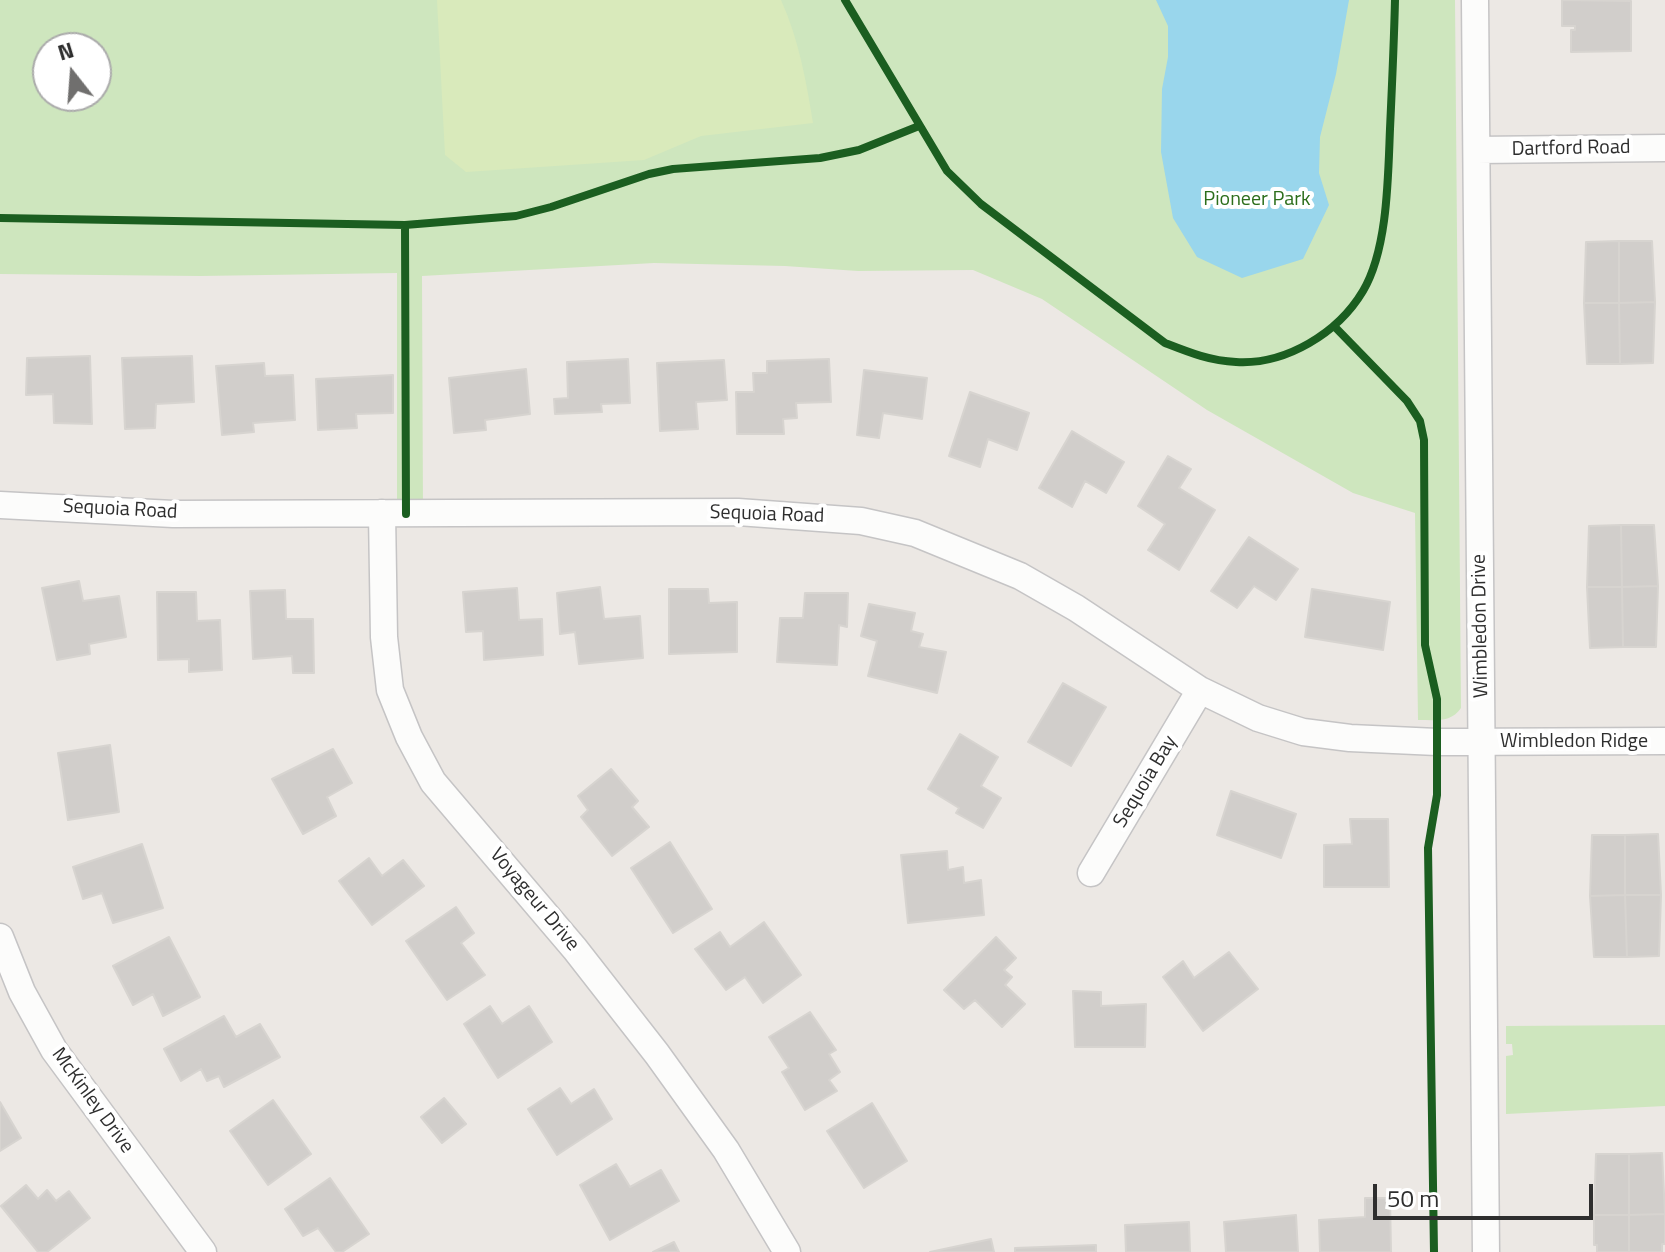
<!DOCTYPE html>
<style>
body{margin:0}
#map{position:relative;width:1665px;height:1252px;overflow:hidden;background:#ece8e4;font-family:"Titillium Web",sans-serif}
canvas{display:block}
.north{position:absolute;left:32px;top:32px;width:80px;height:80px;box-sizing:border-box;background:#fff;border:2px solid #ababab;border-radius:50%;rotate:343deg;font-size:22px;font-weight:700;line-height:32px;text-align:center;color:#2e2e2e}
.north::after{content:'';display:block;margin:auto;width:28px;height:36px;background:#706f6e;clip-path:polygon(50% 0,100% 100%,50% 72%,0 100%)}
.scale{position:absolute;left:1373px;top:1184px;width:220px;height:36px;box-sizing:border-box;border:4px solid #2e2e2e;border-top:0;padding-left:10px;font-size:24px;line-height:28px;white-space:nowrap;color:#2e2e2e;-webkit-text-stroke:6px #fff;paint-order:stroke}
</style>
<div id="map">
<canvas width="1665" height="1252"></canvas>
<div class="north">N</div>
<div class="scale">50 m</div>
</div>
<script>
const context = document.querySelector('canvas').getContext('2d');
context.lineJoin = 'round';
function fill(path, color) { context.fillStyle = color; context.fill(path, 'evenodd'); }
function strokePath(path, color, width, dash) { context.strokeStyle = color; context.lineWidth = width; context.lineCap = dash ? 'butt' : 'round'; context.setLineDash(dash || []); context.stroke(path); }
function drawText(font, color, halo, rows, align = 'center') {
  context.font = font + ' "Titillium Web",sans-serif'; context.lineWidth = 8; context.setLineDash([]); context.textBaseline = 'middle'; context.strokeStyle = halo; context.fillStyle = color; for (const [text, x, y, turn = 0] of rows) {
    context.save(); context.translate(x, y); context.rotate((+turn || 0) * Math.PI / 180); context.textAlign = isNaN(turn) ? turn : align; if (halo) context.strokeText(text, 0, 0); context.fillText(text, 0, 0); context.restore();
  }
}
fill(new Path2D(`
 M0,0H1455L1461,708C1451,723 1435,720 1418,720L1415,513L1353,493L1207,410L1042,299L973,270L858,271L785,266L654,263L422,276L423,514H397V273L200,276L0,274ZM48,48H96V96H48Z
 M1665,1025V1106L1506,1114V1056L1513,1055L1512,1044H1506V1026Z`), '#cee6be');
fill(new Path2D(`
 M437,0H781C799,40 806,80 813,123L701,136L644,160L466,172L445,155Z`), '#d9eabb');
fill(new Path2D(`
 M1156,0H1349L1336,74L1320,137L1319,173L1329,205L1303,259L1242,278L1197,257L1173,218L1161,152L1162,89L1168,57V26Z`), '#99d6ec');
const building = new Path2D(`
 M1562,0L1631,1V51L1571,52V30H1575V26H1562Z
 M1619,241V303H1584L1586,242Z
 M1619,241H1652L1655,302L1619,303Z
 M1655,302L1653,363L1620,364L1619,303Z
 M1584,303H1619L1620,364H1587Z
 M90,356L92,424L54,423L53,394L26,395L27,358Z
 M192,356L194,402L156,404L155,428L125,429L122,358Z
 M628,359L630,403L601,404L602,412L555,414L554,399L568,398L567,362Z
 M829,359L831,402L796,403L797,418L783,419L784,434H737L736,392H754L753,373H767V361Z
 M724,360L727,400L696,402L698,429L660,431L657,363Z
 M264,363L265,376L293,375L295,420L253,423L254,432L222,435L216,366Z
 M526,369L530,414L485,420L486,430L454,433L449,378Z
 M864,370L927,378L922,419L883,413L879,438L857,435Z
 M393,375V413L356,414L357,428L318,430L316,379Z
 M970,392L1029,413L1017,450L988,439L980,467L949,456Z
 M1072,431L1124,462L1106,493L1085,481L1072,507L1039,488Z
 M1168,456L1191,469L1179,488L1215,510L1179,570L1148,550L1165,524L1138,506Z
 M1621,525L1622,587H1587L1589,526Z
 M1621,525H1654L1658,586L1622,587Z
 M1249,537L1298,569L1276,600L1254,586L1237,608L1211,591Z
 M79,581L83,601L119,596L126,637L89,644L90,654L57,660L42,588Z
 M1658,586L1656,647H1623L1622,587Z
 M600,587L604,619L640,616L643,658L579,664L575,632L560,634L557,593Z
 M1587,587H1622L1623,647L1590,648Z
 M517,588L519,620L542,619L543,655L484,660L483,631L466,632L463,592Z
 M669,589H708L709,603L737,602V652L669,654Z
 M1312,589L1390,602L1383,650L1305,637Z
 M285,590L286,619H313L314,673H293L292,656L253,659L250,591Z
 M157,592H196L197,621L220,620L222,670L189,672V659L158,660Z
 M805,593H848L847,627L839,625L837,665L777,662L780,618H803Z
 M869,604L915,613L911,631L923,634L919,647L946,652L937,693L868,676L877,641L861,636Z
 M1063,683L1106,707L1071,766L1028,742Z
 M960,734L998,757L981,786L1001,798L983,828L956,813L959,808L928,789Z
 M110,745L119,812L68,820L58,753Z
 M333,749L352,783L327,797L336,816L303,834L272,779Z
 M611,769L638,801L632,807L649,827L612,856L581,817L588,810L578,796Z
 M1231,791L1296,814L1281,858L1217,835Z
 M1350,819H1388L1389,887H1324V845L1352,844Z
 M1658,834L1661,895H1625V835Z
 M1592,835H1625V895L1590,896Z
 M670,842L712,909L673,933L631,868Z
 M142,844L163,908L113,923L102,893L83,899L73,867Z
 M947,851L948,870L963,867L964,883L981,880L984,915L908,923L901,855Z
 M369,858L382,876L403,860L424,886L372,925L339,881Z
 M1625,895H1661L1659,956L1627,957Z
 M1625,895L1627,957H1594L1590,896Z
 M456,907L474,933L461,943L485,975L447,1000L406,941Z
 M764,922L801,975L763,1003L745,977L726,990L695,949L720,932L730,947Z
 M169,937L200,997L163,1016L153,994L133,1005L113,966Z
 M996,937L1016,958L1004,970L1012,977L1005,985L1025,1004L1002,1027L975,1000L964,1009L944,990Z
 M1229,952L1258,989L1203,1031L1163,977L1183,961L1194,978Z
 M1073,991L1101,992V1006L1146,1004L1145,1047H1075Z
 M490,1006L502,1024L529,1006L552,1042L498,1078L464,1024Z
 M810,1012L836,1050L829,1054L840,1072L829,1080L837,1091L805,1110L782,1072L789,1068L769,1037Z
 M224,1016L236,1037L260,1024L280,1057L224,1087L219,1076L207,1081L201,1069L181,1081L164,1049Z
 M560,1088L571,1104L594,1089L612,1119L557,1155L528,1109Z
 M444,1098L466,1124L442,1143L421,1117Z
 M273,1100L311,1154L268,1185L230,1131Z
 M0,1102L21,1138L0,1151Z
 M872,1103L907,1161L864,1188L827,1131Z
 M1662,1153L1665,1214L1629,1215V1154Z
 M1596,1154H1629V1215H1594Z
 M616,1164L630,1187L661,1170L679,1201L610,1240L580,1185Z
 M330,1178L369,1234L342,1252H336L318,1228L303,1236L285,1209Z
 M26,1185L38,1199L47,1190L56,1201L69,1191L90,1218L47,1252H38L1,1206Z
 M1365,1198H1390L1391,1252H1320L1319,1220L1365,1217Z
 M1665,1214V1244H1662V1252H1629V1215Z
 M1296,1215L1298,1252H1226L1224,1222Z
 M1594,1215H1629V1252H1597V1245H1594Z
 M1189,1222L1190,1252H1126L1125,1225Z
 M991,1239L994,1252H930Z
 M674,1242L679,1252H653Z
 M1096,1245V1252H1015V1248Z`);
fill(building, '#d1cecb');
strokePath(building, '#d7d4d0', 2);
const minor = new Path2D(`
 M1475,0L1486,1252
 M1477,150L1665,148
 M0,505L173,514L738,512L861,521L915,533L1020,576L1076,608L1200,690L1258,718L1303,732L1350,738L1437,742L1665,741
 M382,513L384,637L390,690L409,737L433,782L575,949L657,1054L726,1150L787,1252
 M1091,873L1200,690
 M0,937L22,992L54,1050L203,1252`);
strokePath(minor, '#c5c4c5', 29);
strokePath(minor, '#fcfcfb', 26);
strokePath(new Path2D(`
 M845,0L947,171L981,204L1165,343C1188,352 1210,361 1236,362C1286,365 1338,333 1363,291C1388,249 1388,176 1390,129C1392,86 1394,43 1395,0
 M0,218L405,225L516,216L551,207L649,174L673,169L820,158L859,150L919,126
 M405,225L406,514
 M1334,326L1407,401L1420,421L1424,440L1425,645L1437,699V795L1428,848L1434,1252`), '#1b5e20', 8);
drawText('20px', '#2e2e2e', '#fff', [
 ["Dartford Road",1571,149,-1],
 ["Sequoia Road",120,510,3],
 ["Sequoia Road",767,515,2],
 ["Wimbledon Drive",1481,626,-91],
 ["Wimbledon Ridge",1574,742],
 ["Sequoia Bay",1146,782,-59],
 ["Voyageur Drive",534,900,50],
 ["McKinley Drive",92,1101,54]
]);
drawText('20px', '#2c6e1b', '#fff', [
 ["Pioneer Park",1257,200]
]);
</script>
